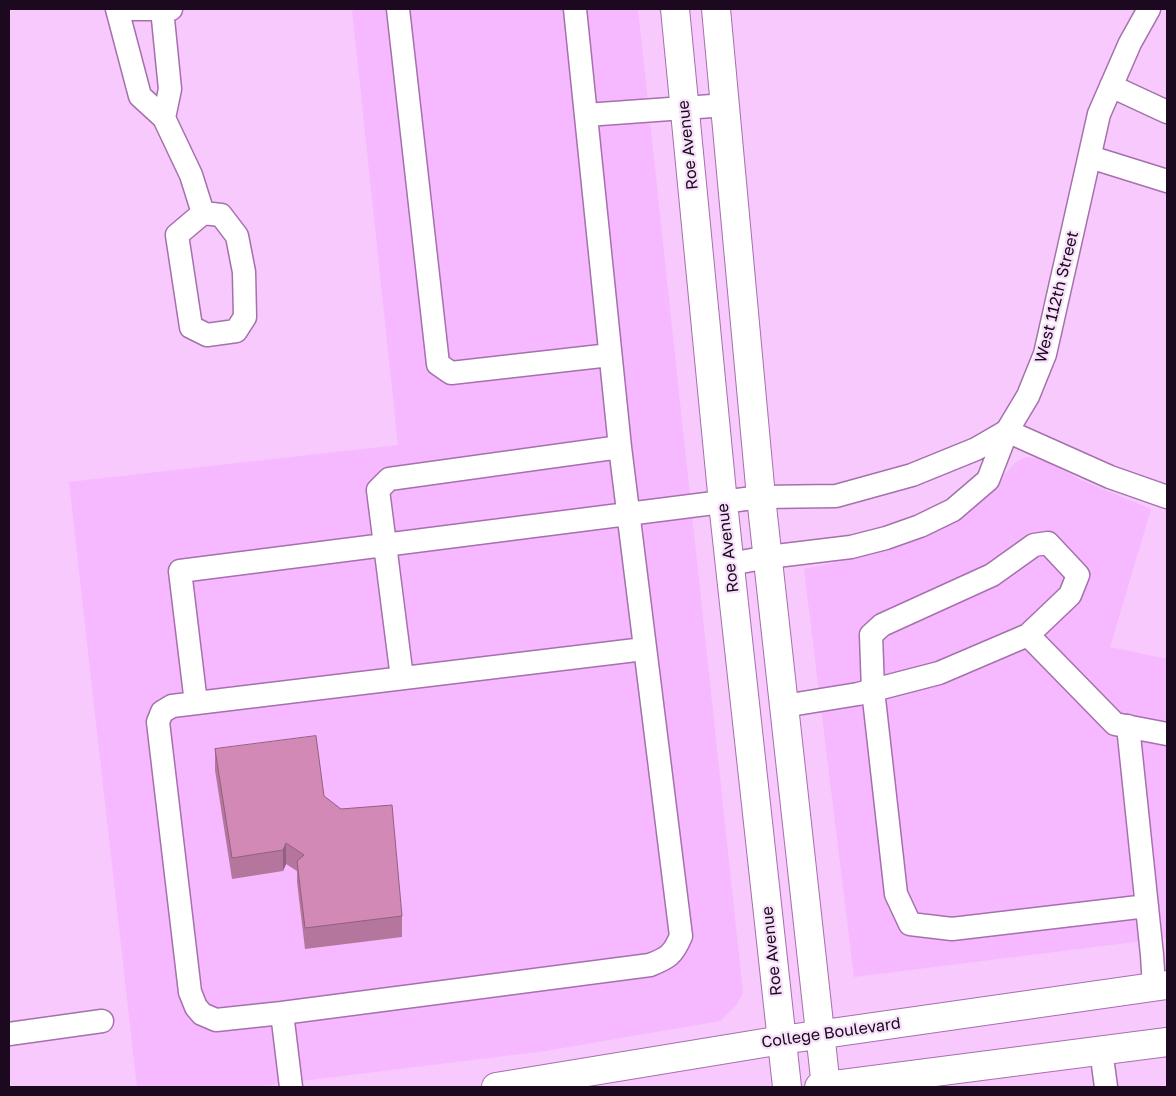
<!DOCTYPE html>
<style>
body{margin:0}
#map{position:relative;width:1176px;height:1096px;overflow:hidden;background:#f7c9fc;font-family:"Golos Text",sans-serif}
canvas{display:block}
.frame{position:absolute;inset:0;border:10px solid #1c081f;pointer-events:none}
</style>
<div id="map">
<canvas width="1176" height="1096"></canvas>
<div class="frame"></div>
</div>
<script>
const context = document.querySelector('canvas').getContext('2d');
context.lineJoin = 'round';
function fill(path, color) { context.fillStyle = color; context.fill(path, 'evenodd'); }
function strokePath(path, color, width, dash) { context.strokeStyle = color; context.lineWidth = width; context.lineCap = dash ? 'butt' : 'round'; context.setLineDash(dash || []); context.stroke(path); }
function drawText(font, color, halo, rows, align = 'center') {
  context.font = font + ' "Golos Text",sans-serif'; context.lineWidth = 4.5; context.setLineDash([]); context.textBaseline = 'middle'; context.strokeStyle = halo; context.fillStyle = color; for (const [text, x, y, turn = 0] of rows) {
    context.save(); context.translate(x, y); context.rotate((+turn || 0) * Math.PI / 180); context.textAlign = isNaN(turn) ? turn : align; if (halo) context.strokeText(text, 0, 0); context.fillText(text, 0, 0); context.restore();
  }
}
fill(new Path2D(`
 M352,9H638L743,993L736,1005L720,1021L545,1051L253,1087H137L69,482L398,445Z
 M1027,457L1042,459L1081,480L1151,509L1110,647L1167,659V938L854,977L804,569L852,559L912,540L965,510L1002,477L1016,462Z`), '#f6b8fe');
const minor = new Path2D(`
 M117,9L140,96L164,118L191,175L203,213
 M133,9H171
 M162,9L170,89L164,118
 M398,9L438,364L451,373L610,355
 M1111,86L1167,112
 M586,115L726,105
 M1090,157L1167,181
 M203,213L221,215L237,236L244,272L245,317L236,331L207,335L191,327L177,235Z
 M1007,431L1110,477L1167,497
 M730,564L768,557L851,547L886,538L920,526L953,510L988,480L1007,431L1028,396L1045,354L1099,114L1130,43L1149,9
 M1028,635L1070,595L1078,575L1048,543L1034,545L992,575L882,625L871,635L873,690L896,894L910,924L952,929L1147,906
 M402,678L378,490L389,479L620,447
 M196,703L180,571L761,497L836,496L912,475L976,449L1007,431
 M784,706L858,694L939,673L1028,635L1115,724L1167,734
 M1128,726L1152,955L1154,987
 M282,1013L216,1020L202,1014L196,1007L190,992L158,722L162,712L172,706L644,649
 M9,1034L102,1021
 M1101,1050L1106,1087
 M291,1087L282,1013L650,965C668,958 673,955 681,936L620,447L575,9`);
const major = new Path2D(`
 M675,9L723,503L787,1087
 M716,9L761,497L826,1087
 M496,1087L782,1040L1167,985
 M819,1087L1167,1042`);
strokePath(minor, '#a571ac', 25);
strokePath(major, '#a571ac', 30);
strokePath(minor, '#fff', 22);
strokePath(major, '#fff', 28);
fill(new Path2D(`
 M215,749L324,796L402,916V937L305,949L297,882V871L286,864L283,871L232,879L215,770Z`), '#b5769d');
fill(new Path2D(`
 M286,843V864L283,871V850Z`), '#93607f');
const building = new Path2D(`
 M316,736L324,796L341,809L392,805L402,916L305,928L297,861L304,855L286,843L283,850L232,858L215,749Z`);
fill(building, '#d289b6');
strokePath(building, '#93607f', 1);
drawText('16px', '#1c081f', '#f7e0f9', [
 ["Roe Avenue",688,145,-96],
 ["West 112th Street",1057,297,-76],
 ["Roe Avenue",728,548,-97],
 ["Roe Avenue",772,951,-96],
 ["College Boulevard",831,1033,-8]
]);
</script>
